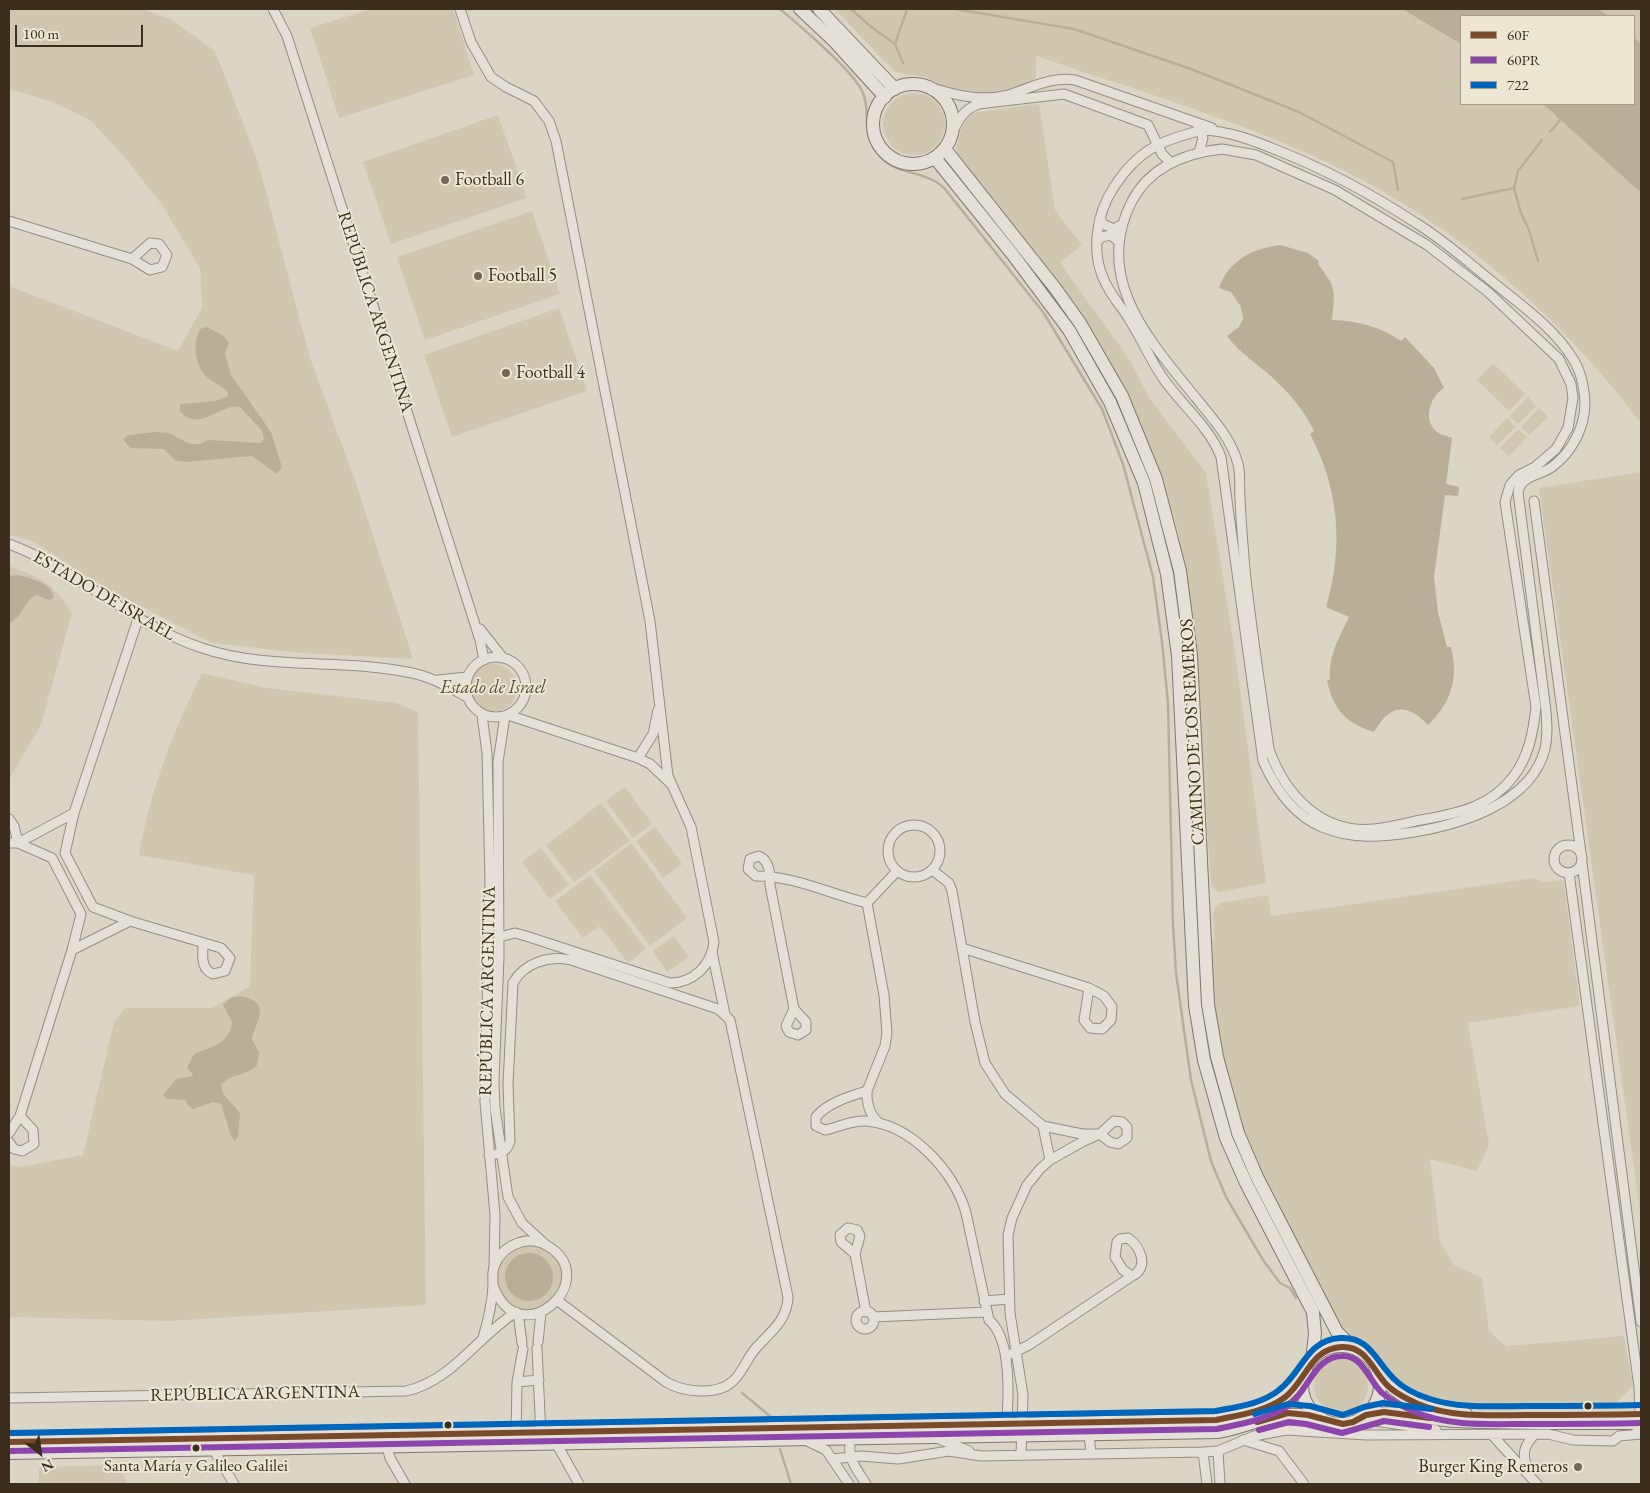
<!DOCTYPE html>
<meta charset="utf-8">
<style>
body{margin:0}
#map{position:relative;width:1650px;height:1493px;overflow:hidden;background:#dbd5c5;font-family:"EB Garamond",serif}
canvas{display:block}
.frame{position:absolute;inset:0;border:10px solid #3b2e1c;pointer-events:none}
.legend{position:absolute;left:1460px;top:15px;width:175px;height:90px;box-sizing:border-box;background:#ede6d3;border:1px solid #a69c8a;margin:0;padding:6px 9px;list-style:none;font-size:15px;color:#3b2e1c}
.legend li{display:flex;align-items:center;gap:10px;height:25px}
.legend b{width:25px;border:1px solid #a69c8a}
.north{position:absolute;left:15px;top:1428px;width:50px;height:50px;-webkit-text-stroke:4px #ede6d3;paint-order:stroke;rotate:150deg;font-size:14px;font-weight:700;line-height:20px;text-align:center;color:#3b2e1c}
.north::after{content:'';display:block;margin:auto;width:18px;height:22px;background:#3b2e1c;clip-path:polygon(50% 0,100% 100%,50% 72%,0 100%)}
.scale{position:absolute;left:15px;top:25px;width:128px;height:22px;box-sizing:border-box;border:2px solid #3b2e1c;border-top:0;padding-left:6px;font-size:15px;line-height:18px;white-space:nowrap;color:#3b2e1c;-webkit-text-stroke:4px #ede6d3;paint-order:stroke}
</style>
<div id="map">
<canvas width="1650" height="1493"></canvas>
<div class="frame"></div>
<ul class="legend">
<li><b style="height:6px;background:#7a4b2a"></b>60F</li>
<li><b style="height:6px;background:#8e44ad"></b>60PR</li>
<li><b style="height:6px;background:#0065bd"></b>722</li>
</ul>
<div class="north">N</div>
<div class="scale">100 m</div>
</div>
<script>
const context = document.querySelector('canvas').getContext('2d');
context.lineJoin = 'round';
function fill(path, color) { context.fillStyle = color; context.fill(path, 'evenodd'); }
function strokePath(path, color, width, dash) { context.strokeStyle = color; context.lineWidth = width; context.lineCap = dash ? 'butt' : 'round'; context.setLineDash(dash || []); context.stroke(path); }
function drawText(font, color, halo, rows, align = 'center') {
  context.font = font + ' "EB Garamond",serif'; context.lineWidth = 4; context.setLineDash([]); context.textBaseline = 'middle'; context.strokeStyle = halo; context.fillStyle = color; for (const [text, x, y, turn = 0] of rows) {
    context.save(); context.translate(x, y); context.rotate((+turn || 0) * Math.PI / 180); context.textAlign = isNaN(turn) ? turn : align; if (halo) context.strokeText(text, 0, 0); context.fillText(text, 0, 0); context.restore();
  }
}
fill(new Path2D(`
 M9,9H142L171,19L215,51L258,162L310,358L356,483L413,659L301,653L212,643L104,587L32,541L9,535V286L178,351L202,308L200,268L162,205L128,161L90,120L53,102L9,89Z
 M371,9H453L474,75L339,118L310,28Z
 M835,9H1402L1461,44V104H1543L1641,193V423C1561,317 1457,226 1337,167C1241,121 1137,90 1036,56V81C1009,89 981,100 952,91C944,88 936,82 928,78C917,74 905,76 894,71Z
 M1598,9H1641V44L1634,37V16H1609Z
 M883 124a31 31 0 1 1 62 0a31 31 0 1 1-62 0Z
 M1039,104L1055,210L1082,245L1060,263L1129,359L1150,399L1206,473L1235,652L1266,883L1220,892L1214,889L1211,884L1191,601L1177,528L1157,467L1137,417L958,155L956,148L961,130L967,117L977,112Z
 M498,115L527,198L391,244L363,162Z
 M532,211L560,294L425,340L397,257Z
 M559,308L587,391L452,437L424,355Z
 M1493,363L1525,394L1509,411L1477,380Z
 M1528,397L1536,406L1518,424L1509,416Z
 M1539,408L1548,417L1529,435L1521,427Z
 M1507,418L1516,427L1497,445L1489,437Z
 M1518,429L1527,437L1509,456L1500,448Z
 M1641,472V1218L1539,488Z
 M9,566C42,578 52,582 72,613L41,725L9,779Z
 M469 688a24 24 0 1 1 48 0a24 24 0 1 1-48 0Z
 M202,673L267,688L397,703L418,712L426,1305L169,1321L9,1317V1165L20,1167L83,1155L114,1022L125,1008H212L250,986L254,875L139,855C151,787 172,735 202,673Z
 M625,787L652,824L633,838L606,801Z
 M601,803L630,841L574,882L546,845Z
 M655,827L682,864L663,878L636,841Z
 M631,843L687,918L650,946L594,871Z
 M541,848L569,885L550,899L522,862Z
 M590,875L646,949L628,963L600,926L583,938L555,901Z
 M1533,878L1545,882L1562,880L1564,883L1580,1006L1468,1023L1489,1144L1477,1171L1430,1159L1440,1241L1454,1265L1482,1278L1489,1330L1498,1340L1507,1346L1624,1336L1633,1386L1615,1404L1513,1410L1458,1409L1422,1402L1405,1394L1386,1373L1379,1358L1371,1349L1341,1333L1309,1264L1252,1156L1235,1110L1222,1060L1214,1012L1210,947L1214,936L1213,915L1216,906L1221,903L1268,895L1271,916Z
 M674,936L689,957L667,972L653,951Z
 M531,1244C606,1259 526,1356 498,1286C489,1264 510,1247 531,1244ZM523,1254L547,1262L552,1275V1281L506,1286C503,1271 509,1260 523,1254Z
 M1314 1386a27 27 0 1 1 54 0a27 27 0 1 1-54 0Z
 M117,1465L128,1484H39V1467Z`), '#d0c7b1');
fill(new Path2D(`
 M1402,9H1598L1609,16H1461V44Z
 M1634,37L1641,44V193L1543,104H1634Z
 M1280,245L1308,253L1319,261L1318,264C1337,289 1335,290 1332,320C1358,321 1379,326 1401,341L1405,337L1434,368L1444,388C1430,397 1422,419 1437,432C1441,435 1448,436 1452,438L1446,484L1459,487L1458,496L1445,495L1434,577L1438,612L1447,647H1451C1459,679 1451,703 1428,725C1406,702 1389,705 1374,732C1346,723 1333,710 1327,680H1330C1328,656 1339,638 1349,617L1326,607C1344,547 1339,489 1310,434L1314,431C1305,412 1292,396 1276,381C1260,365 1241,355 1227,336L1239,327L1243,319L1241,307L1231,292L1219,288C1229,260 1252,249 1280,245Z
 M207,327L224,336L229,343L225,354L231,375L271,432L282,467L277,474L252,456L185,462L176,461L164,449L130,448L123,439L129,435L155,432L169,433L190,444H200L208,440L261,443L264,439L262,431L240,407C223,402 198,434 180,411V404L216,401L228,396V392C221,385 211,382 205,375C194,362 193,342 200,329Z
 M18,575C30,578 53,583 54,598L49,600L36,595C23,602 23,617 9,623V576Z
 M240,996C272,1002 257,1019 252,1039L259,1053L257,1065C248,1076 230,1073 221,1085L223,1094L240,1113L238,1136L235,1141L231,1136L221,1104L213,1102L193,1109L187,1104L186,1100L167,1099L163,1095L176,1079L192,1076L193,1074L187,1068L194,1054C211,1047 230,1044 232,1022L223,1005L230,998Z
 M505 1277a24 24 0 1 1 48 0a24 24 0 1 1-48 0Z`), '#b9af99');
strokePath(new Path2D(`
 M780,9C800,26 854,71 863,93C872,116 859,131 879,155C895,176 925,169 945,189L1043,312L1102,409L1123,464L1153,577L1162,642L1168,703L1173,924L1176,973L1191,1080L1211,1161L1226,1197L1263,1260L1280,1283L1290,1288L1296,1298
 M851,9L870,26L895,44L903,63
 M955,9L1074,29L1191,69L1299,112L1393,162L1398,190
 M895,44L907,9
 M1550,132L1561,119
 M1462,199L1514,188
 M1538,261L1529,230L1521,213L1514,188L1518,171L1542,140
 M742,1393L771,1417L774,1423
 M780,1449L791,1484`), '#b9af99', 2.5);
const minor = new Path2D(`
 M273,9L287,36L480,640L484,660
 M460,9L471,42L491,77L506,87L534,101L549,121L556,141L650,621L668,776L691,827L714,942C711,966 693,983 670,983L526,936L515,933L499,937
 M929,87C954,95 982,102 1008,95C1031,88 1051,76 1075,80L1212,128
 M1198,127L1203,138L1199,152
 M1203,130C1229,131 1255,141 1279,151C1327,170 1373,195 1416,223C1444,240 1469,263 1494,283C1521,305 1555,329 1573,359C1581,371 1584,388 1585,402C1585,428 1572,452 1552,467C1540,476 1521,475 1518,492L1546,711C1547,724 1548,736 1545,749C1531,803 1462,824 1414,832C1382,837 1353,840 1322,827C1293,815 1275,788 1263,761L1221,457C1210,428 1183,406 1165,381C1151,362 1142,339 1129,319C1122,307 1112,297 1106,284C1090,254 1096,214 1114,187C1138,150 1161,140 1203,130Z
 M953,132C959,118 964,110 978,104L1064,94L1148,125L1162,154L1170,162
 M1222,149L1256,155L1335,190L1427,245L1488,292L1559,359L1571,384L1573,398L1568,428L1556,449L1535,467L1519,475L1510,485L1505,502L1536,707C1533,733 1529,756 1513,777C1491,806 1460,813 1426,819C1409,822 1392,827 1374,829C1322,834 1285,795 1269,749C1261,689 1251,629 1245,569C1243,546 1241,522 1240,498C1239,487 1241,475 1238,464C1231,438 1213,419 1196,398C1149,340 1092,278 1132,201C1150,167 1186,153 1222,149Z
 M1100,218L1103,224L1114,229L1121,225
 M9,221L132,259L150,270L162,267L167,255L159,244L150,243L132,259
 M1097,241L1102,237L1111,235L1118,241
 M1534,501L1581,853
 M9,544C78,570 132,625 202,648C270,671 342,658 412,673C432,677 450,688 467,697
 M138,619L74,813L65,853L93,907L130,921L221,948L230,958L225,971L213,974C200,968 203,956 203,944
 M480,629L503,658
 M466 687a30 30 0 1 1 60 0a30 30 0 1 1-60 0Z
 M438,680L467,677
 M658,710L653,734L638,758L650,764L670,783
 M482,715L487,753L490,882L485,1102L495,1215L494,1267
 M508,715L638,758
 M505,716L498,762L499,957L494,1080L495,1108L508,1197L522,1223L545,1244
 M9,819L14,826L18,843
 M888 851a26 26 0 1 1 52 0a26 26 0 1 1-52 0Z
 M9,843H18L74,813
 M1554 859a14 14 0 1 1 28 0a14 14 0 1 1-28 0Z
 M1582,863L1641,1322
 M932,870L949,883L952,891L975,1022L985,1063L1005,1094L1043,1126
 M1569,873L1639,1387L1640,1414L1637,1429
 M867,903L884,995L887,1033L885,1046L867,1091C866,1102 870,1115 878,1122
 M962,948L1089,988L1104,996L1112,1007L1111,1020L1102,1029L1090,1028L1084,1020L1089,988
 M72,950L130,921
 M712,952L725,1014
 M794,1009L786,1026L789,1032L798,1035L806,1030V1022L794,1009L770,885C770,874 770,861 759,856L750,859L748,869L756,876C795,876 830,894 867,903L897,871
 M867,1091C850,1096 827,1103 816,1117V1126L825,1130C840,1127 851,1120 866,1121C911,1124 955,1172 966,1213L989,1320C1012,1339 1009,1399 1006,1427
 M9,1133L20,1116L72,950L81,914L52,858L18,843
 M9,1142L14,1149L22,1151L34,1144L33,1130L20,1116
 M489,1155C501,1154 507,1152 510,1141L508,1084L513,983C524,963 549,955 571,960L718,1009L730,1020L788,1297C787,1321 771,1331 756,1348C747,1358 742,1374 732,1382C716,1396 683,1392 666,1382L558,1301
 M1128,1238C1140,1246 1150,1268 1132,1276L1123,1270L1115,1257L1117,1242L1120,1239Z
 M855,1254L841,1242L840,1235L848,1228L857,1230L860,1236L855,1254L866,1312
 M984,1301L1009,1299
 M856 1320a9 9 0 1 1 18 0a9 9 0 1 1-18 0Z
 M518,1313L522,1343
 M873,1317L987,1312
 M483,1338C488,1321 492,1304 493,1286C493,1279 492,1273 494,1267C501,1246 527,1234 546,1245C606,1278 519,1358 493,1285
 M538,1342L541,1313
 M537,1348L541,1437
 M1011,1354L1029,1345L1132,1276
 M517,1382L539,1380
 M9,1398L406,1391C452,1381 477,1337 516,1312
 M1353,1422L1375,1421L1436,1430
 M1089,1434L1091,1454
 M1492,1435L1537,1484
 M516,1438L517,1382L523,1349
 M851,1438C846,1457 856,1468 866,1484
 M939,1439L969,1451
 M1243,1440L1279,1451L1304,1484
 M555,1441L579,1484
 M807,1441L826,1450L849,1484
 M387,1447L390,1458L405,1484
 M213,1449L234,1484
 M1218,1451L1220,1484
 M1203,1452L1207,1484
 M1021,1455L1023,1395L1010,1313L1008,1235L1012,1218L1027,1185L1040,1169L1050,1160L1082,1142L1100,1134L1114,1121L1122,1122L1127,1127V1138L1118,1144L1110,1142L1100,1134H1082L1043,1126L1050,1160
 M832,1459L861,1456L898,1459L949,1451L981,1456L1203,1452L1218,1451L1254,1436L1286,1430L1366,1435L1548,1434L1573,1440L1613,1441L1619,1436L1641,1434
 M1528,1469C1522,1455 1523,1447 1534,1435`);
const secondary = new Path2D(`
 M800,9L835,42L885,97
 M819,9L895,89
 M873 124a40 40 0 1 1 80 0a40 40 0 1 1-80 0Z
 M945,149L1055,288L1080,323L1122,396L1156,479L1180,571L1191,655L1208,1004L1217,1057L1238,1133L1257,1177L1337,1332L1354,1348
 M935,158L1013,255L1069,330L1110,402L1144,483L1167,574L1178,656L1195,1005L1204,1060L1226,1138L1246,1183L1313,1312L1315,1334L1312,1360
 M1302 1385a39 39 0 1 1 78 0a39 39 0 1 1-78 0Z
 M1378,1373C1400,1401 1432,1412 1466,1414
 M1366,1415C1397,1409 1425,1420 1457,1421C1518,1424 1580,1423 1641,1423
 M9,1442L1216,1420C1256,1412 1284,1408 1306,1370
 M9,1453L1218,1432C1261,1424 1278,1406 1324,1420`);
strokePath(minor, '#948f84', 11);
strokePath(secondary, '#7e786e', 14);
strokePath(minor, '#e4e0d8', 9);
strokePath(secondary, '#e4e0d8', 12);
strokePath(new Path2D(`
 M1257,1422L1288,1413L1308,1415L1343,1424L1353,1422L1366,1415L1384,1412L1430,1418
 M9,1442L1216,1420C1239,1415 1265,1412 1284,1398C1306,1382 1310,1348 1342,1347C1366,1346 1372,1369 1386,1384C1394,1393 1407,1399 1418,1404C1452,1418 1490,1415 1527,1415C1565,1415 1603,1415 1641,1414`), '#7a4b2a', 6);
strokePath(new Path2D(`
 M1259,1430L1289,1422L1306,1424L1342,1433L1384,1421L1429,1427
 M9,1451L1217,1429C1241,1424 1268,1420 1289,1405C1308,1391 1315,1356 1342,1356C1363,1355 1369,1381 1382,1393C1392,1401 1403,1407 1415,1412C1450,1427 1490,1424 1527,1424C1565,1424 1603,1424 1641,1423`), '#8e44ad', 6);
strokePath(new Path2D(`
 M1255,1414L1288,1404L1310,1406L1343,1415L1364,1407L1383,1403L1431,1409
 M9,1433L1215,1411C1236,1407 1262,1404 1279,1390C1302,1373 1306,1340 1340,1338C1370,1336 1376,1362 1394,1379C1403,1388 1417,1395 1430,1399C1461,1409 1495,1406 1527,1406C1565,1406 1603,1406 1641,1405`), '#0065bd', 6);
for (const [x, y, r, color] of [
 [445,180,5,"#736857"],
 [478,276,5,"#736857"],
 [506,373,5,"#736857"],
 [1588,1406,4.5,"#3b2e1c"],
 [448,1425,4.5,"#3b2e1c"],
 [196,1448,4.5,"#3b2e1c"],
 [1578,1467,5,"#736857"]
]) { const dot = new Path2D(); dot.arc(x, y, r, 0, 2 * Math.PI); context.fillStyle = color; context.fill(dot); strokePath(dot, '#ede6d3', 2); }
drawText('17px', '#3b2e1c', '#ede6d3', [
 ["Santa María y Galileo Galilei",196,1466]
]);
drawText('18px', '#3b2e1c', '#ede6d3', [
 ["Football 6",455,180],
 ["Football 5",488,276],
 ["Football 4",516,373],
 ["Burger King Remeros",1568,1467,"right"]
], 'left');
drawText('18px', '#3b2e1c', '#ede6d3', [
 ["REPÚBLICA ARGENTINA",375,312,72],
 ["ESTADO DE ISRAEL",104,596,30],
 ["CAMINO DE LOS REMEROS",1193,732,-93],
 ["REPÚBLICA ARGENTINA",488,991,-89],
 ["REPÚBLICA ARGENTINA",255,1394,-1]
]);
drawText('italic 18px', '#574a37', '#ede6d3', [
 ["Estado de Israel",493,688]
]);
</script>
